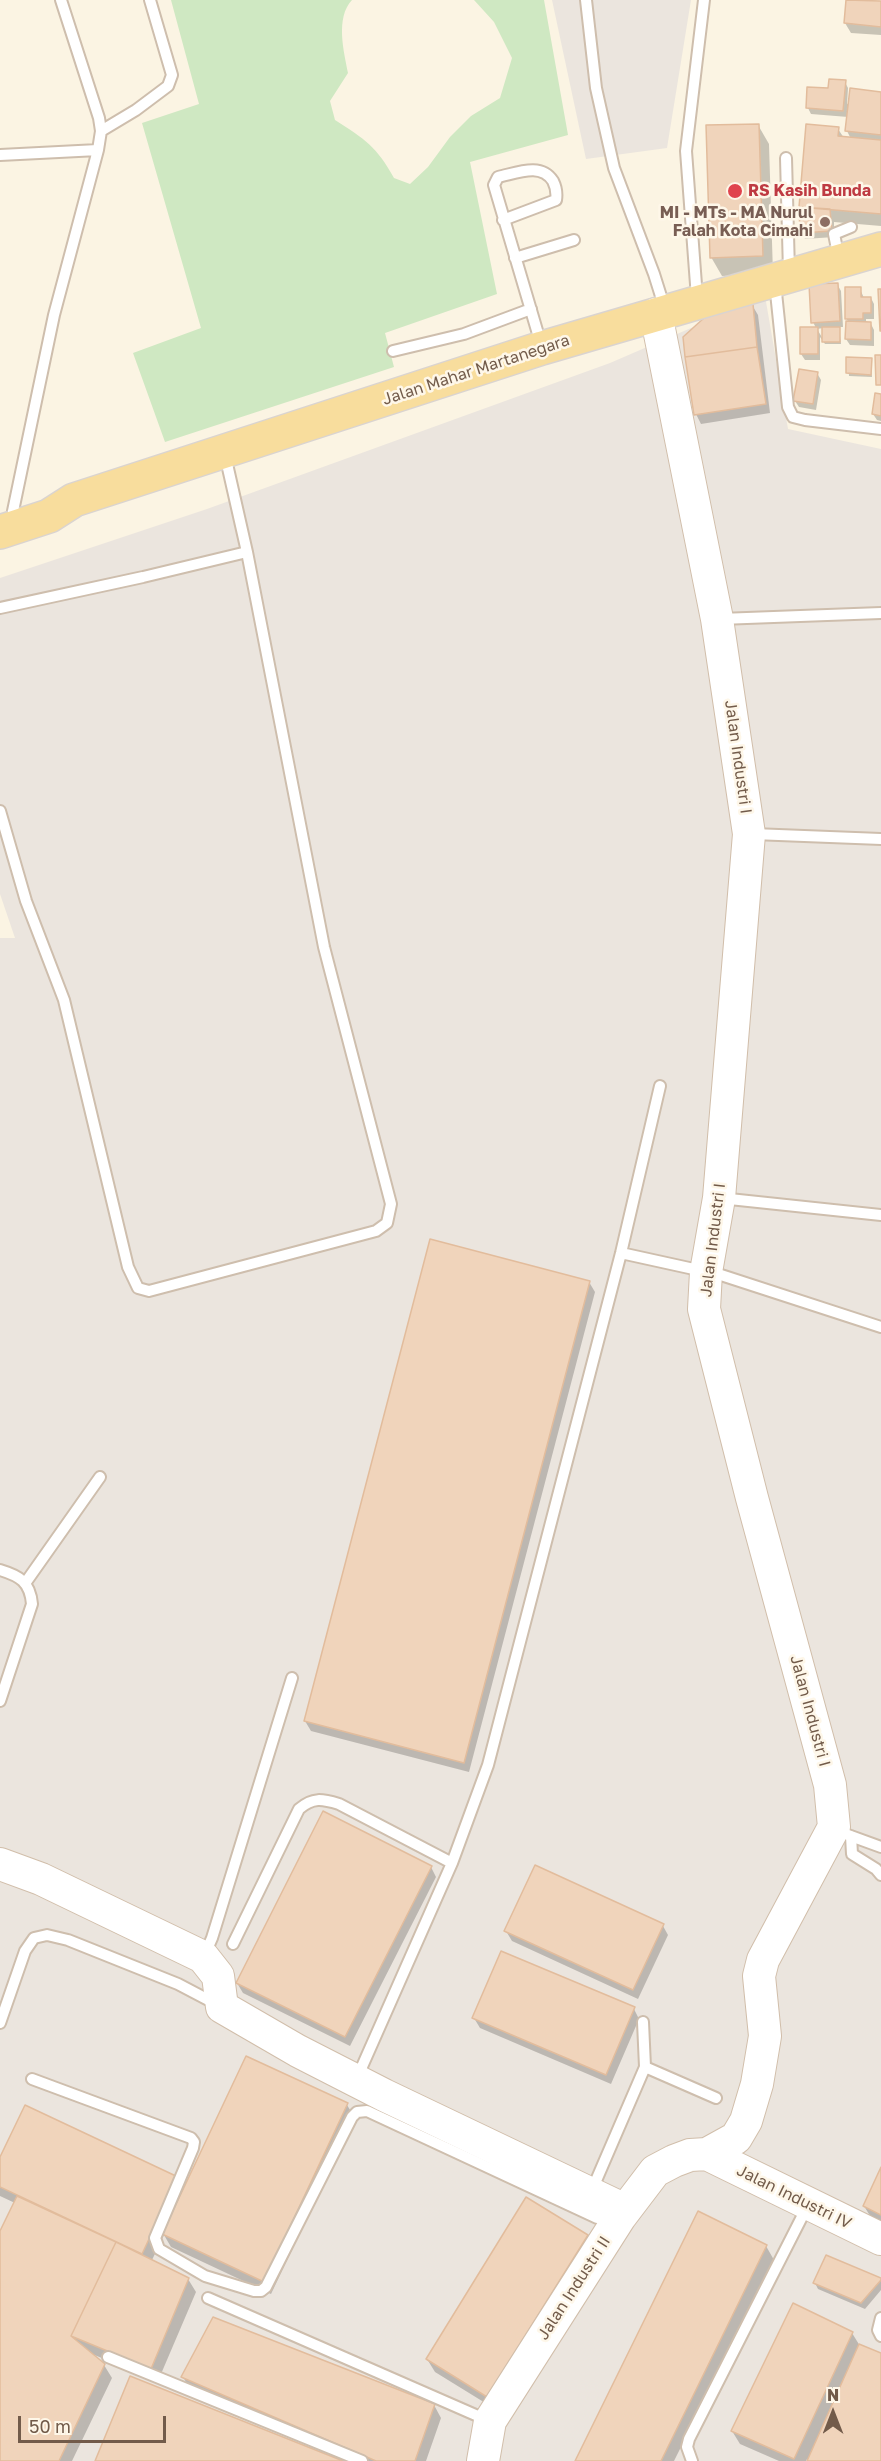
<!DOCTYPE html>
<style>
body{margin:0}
#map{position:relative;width:881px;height:2461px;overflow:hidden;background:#fbf4e3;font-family:"Golos Text",sans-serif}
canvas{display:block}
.north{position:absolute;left:803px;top:2383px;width:60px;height:60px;-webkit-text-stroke:4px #fef7e9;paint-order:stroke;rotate:0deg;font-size:16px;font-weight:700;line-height:24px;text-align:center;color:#725b4a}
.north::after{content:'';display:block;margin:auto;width:21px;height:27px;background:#725b4a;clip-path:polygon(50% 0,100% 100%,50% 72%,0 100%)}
.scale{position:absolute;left:18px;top:2416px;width:148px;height:27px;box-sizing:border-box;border:3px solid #725b4a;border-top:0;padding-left:8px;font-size:18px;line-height:21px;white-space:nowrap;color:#725b4a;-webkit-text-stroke:4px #fef7e9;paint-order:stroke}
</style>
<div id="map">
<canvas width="881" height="2461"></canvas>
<div class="north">N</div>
<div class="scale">50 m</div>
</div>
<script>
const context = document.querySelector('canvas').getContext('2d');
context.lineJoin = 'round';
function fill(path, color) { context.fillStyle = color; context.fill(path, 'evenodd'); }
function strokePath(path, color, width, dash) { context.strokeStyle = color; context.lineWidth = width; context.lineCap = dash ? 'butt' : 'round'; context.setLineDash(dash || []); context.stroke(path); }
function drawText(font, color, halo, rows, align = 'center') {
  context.font = font + ' "Golos Text",sans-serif'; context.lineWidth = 5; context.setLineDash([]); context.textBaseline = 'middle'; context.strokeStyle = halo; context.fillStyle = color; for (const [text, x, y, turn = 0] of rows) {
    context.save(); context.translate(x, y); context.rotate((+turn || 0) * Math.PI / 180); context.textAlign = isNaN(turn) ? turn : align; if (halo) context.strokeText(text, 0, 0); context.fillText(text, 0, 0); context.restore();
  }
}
fill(new Path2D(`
 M552,0H691L667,148L586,159Z
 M765,296L788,429L881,449V2461H0V938H15L0,894V578L207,509L610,363Z`), '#ebe5de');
fill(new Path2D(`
 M171,0H352C335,18 344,52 348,73L330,101L335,120C365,139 377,147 394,178L410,184L428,167L450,137L471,116L500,98L512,58L494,22L474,0H544L568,135L470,162L497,294L385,333L394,367L165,442L133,353L201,328L142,123L199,104Z`), '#cfe8c2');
fill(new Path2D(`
 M848,0L881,3V35L851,33L845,23Z
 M845,82L848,88L847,104L881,93V226L834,222V237L805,239L802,232L838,129L844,138L851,139L847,131L848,117L811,114L808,108L830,90Z
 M758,125L769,144L773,274L722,276L711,257Z
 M837,284L841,291L843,327H839L841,344H825L820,337V360H805L801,354L816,328L813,322ZM823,328V339L817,329Z
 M860,289L864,298H871L874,304V319H866V324H871L874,330V346L850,345L846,339L849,323L846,318Z
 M752,305L758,315L770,413L701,424L696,414Z
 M848,359L871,360L872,377L849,376Z
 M817,373L821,380L816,410L799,407L795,401Z
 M881,396V421L877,420L873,414Z
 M589,1282L595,1292L469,1772L311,1731L305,1721Z
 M431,1867L436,1877L350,2046L243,1993L237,1983Z
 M663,1926L668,1935L638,1999L512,1941L506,1931Z
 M634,2009L639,2019L611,2084L480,2028L474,2018Z
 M347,2105L355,2118L271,2294L171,2247L164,2235L152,2260L188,2279L196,2292L158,2381L92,2354L104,2365L112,2378L72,2461H0V2234L15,2203L0,2196V2161L177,2178L184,2190Z
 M881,2170V2223L872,2219L864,2206Z
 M699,2213L766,2246L774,2260L674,2461H576Z
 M587,2236L594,2249L495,2409L435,2372L427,2359Z
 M881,2280V2290L865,2309L818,2289L815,2283Z
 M852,2333L860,2346L881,2355V2461H809L807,2459L806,2461H779L740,2444L732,2431Z
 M183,2377L434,2405L441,2418L426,2461H355L191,2390Z`), '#0003');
const building = new Path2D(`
 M846,0L881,1V27L844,23Z
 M829,79L846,80L843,111L806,108L807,87L828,88Z
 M850,88L881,92V135L845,131Z
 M759,124L763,256L710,258L706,125Z
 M806,124L839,127L838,136L881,140V214L799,207Z
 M799,207L830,209L832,231L800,233Z
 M838,283L840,321L811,323L809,284Z
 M845,287H861V297H871V313H863V319H845Z
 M878,289H881V331H880Z
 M753,304L757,347L685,357L683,337L715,308Z
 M846,321L871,322V340L845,339Z
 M800,327H818V354H800Z
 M822,327H840V342H822Z
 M757,347L766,404L694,415L685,357Z
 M875,355H881V385H876Z
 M846,357L872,358L871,375L846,373Z
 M799,369L818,372L813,404L793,401Z
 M875,393L881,394V416L872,414Z
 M430,1239L590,1281L464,1763L304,1721Z
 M323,1811L432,1866L345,2037L236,1983Z
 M535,1865L664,1924L633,1990L504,1931Z
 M501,1951L635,2007L606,2075L472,2018Z
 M246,2056L348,2103L264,2282L162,2234Z
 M25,2105L178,2177L142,2254L0,2187V2157Z
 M881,2167V2215L863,2206Z
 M17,2196L116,2242L71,2336L105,2364L59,2461H0V2231Z
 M526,2197L588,2235L487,2397L426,2359Z
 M698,2211L767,2245L661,2461H575Z
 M116,2242L189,2278L151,2369L71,2336Z
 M826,2255L881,2278V2280L861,2303L813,2283Z
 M793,2303L853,2332L794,2459L731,2431Z
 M213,2317L435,2404L415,2461H376L181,2377Z
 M859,2344L881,2353V2461H807Z
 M130,2376L343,2461H95Z`);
fill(building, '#f0d4bb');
strokePath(building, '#e2bc9c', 1.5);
const lane = new Path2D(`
 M586,0L596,88L614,168L654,274L665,309
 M101,131L136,110L168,86L172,75L150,0
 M0,155L98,150
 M786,158L789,272
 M503,220L556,200C557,194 556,187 553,181C541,162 517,173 498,177L494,185L541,344
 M515,258L574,240
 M839,259L834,234L851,227
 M775,283L788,407L793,417L805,420L881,429
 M697,298L686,151L704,0
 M393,351L464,334L531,309
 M13,511L54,315L98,150L101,131L99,118L61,0
 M0,608L143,577L247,552
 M720,619L881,613
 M0,811L26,901L64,1000L128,1267L138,1288L149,1291L376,1231L387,1223L391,1204L324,947L247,552L225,455
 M753,834L881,839
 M720,1198L881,1215
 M621,1253L721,1275L881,1327
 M0,1570C20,1576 30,1582 32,1604L0,1701
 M26,1582L100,1477
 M848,1835L881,1847
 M851,1836L852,1854L876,1869L881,1875
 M233,1944L299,1809C313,1797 322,1799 339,1804L452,1863
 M205,1954L212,1938L292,1678
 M0,2023L25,1951L34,1938L47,1935L68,1940L178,1984L218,2005
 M645,2067L716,2098
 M357,2078L452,1863L488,1765L621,1253L660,1086
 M32,2079L191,2138L194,2142L193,2148L155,2238L159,2249L205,2276L254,2291H261L266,2287L352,2117L357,2112L367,2111L597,2218L614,2217
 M592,2190L645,2067L643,2022
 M208,2298L487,2420
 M881,2318L878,2330L881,2336
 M108,2357L362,2461
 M692,2461L687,2447L689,2439L807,2207`);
const secondary = new Path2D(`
 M0,1864L41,1879L203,1957L218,1976L222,2007L298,2051L384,2095L625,2210
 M707,2154L881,2239
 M483,2461L490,2421L620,2217L655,2171L674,2161L690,2155L707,2154L736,2138L746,2121L757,2084L765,2036L759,1976L763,1960L834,1827L830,1785L752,1498L704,1309L706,1272L719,1198L749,834L717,619L656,314`);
const primary = new Path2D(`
 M0,532L49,516L74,500L542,348L881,249`);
strokePath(lane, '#cebead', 14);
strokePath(secondary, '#d1beaa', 34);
strokePath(primary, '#dad4d0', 36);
strokePath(lane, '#fff', 10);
strokePath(secondary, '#fff', 32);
strokePath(primary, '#f8dd9d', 33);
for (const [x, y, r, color] of [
 [735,191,8,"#e0444e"],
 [825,222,6,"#8d6e63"]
]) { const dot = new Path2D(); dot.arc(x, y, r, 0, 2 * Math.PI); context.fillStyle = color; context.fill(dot); strokePath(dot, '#fef7e9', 2); }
drawText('bold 16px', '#be3a42', '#fef7e9', [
 ["RS Kasih Bunda",748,191]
], 'left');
drawText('bold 16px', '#785e54', '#fef7e9', [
 ["MI - MTs - MA Nurul",813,213],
 ["Falah Kota Cimahi",813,231]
], 'right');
drawText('16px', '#725b4a', '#fef7e9', [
 ["Jalan Mahar Martanegara",476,370,-18],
 ["Jalan Industri I",738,757,82],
 ["Jalan Industri I",713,1240,-83],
 ["Jalan Industri I",810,1711,75],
 ["Jalan Industri IV",794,2197,26],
 ["Jalan Industri II",574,2288,-57]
]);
</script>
